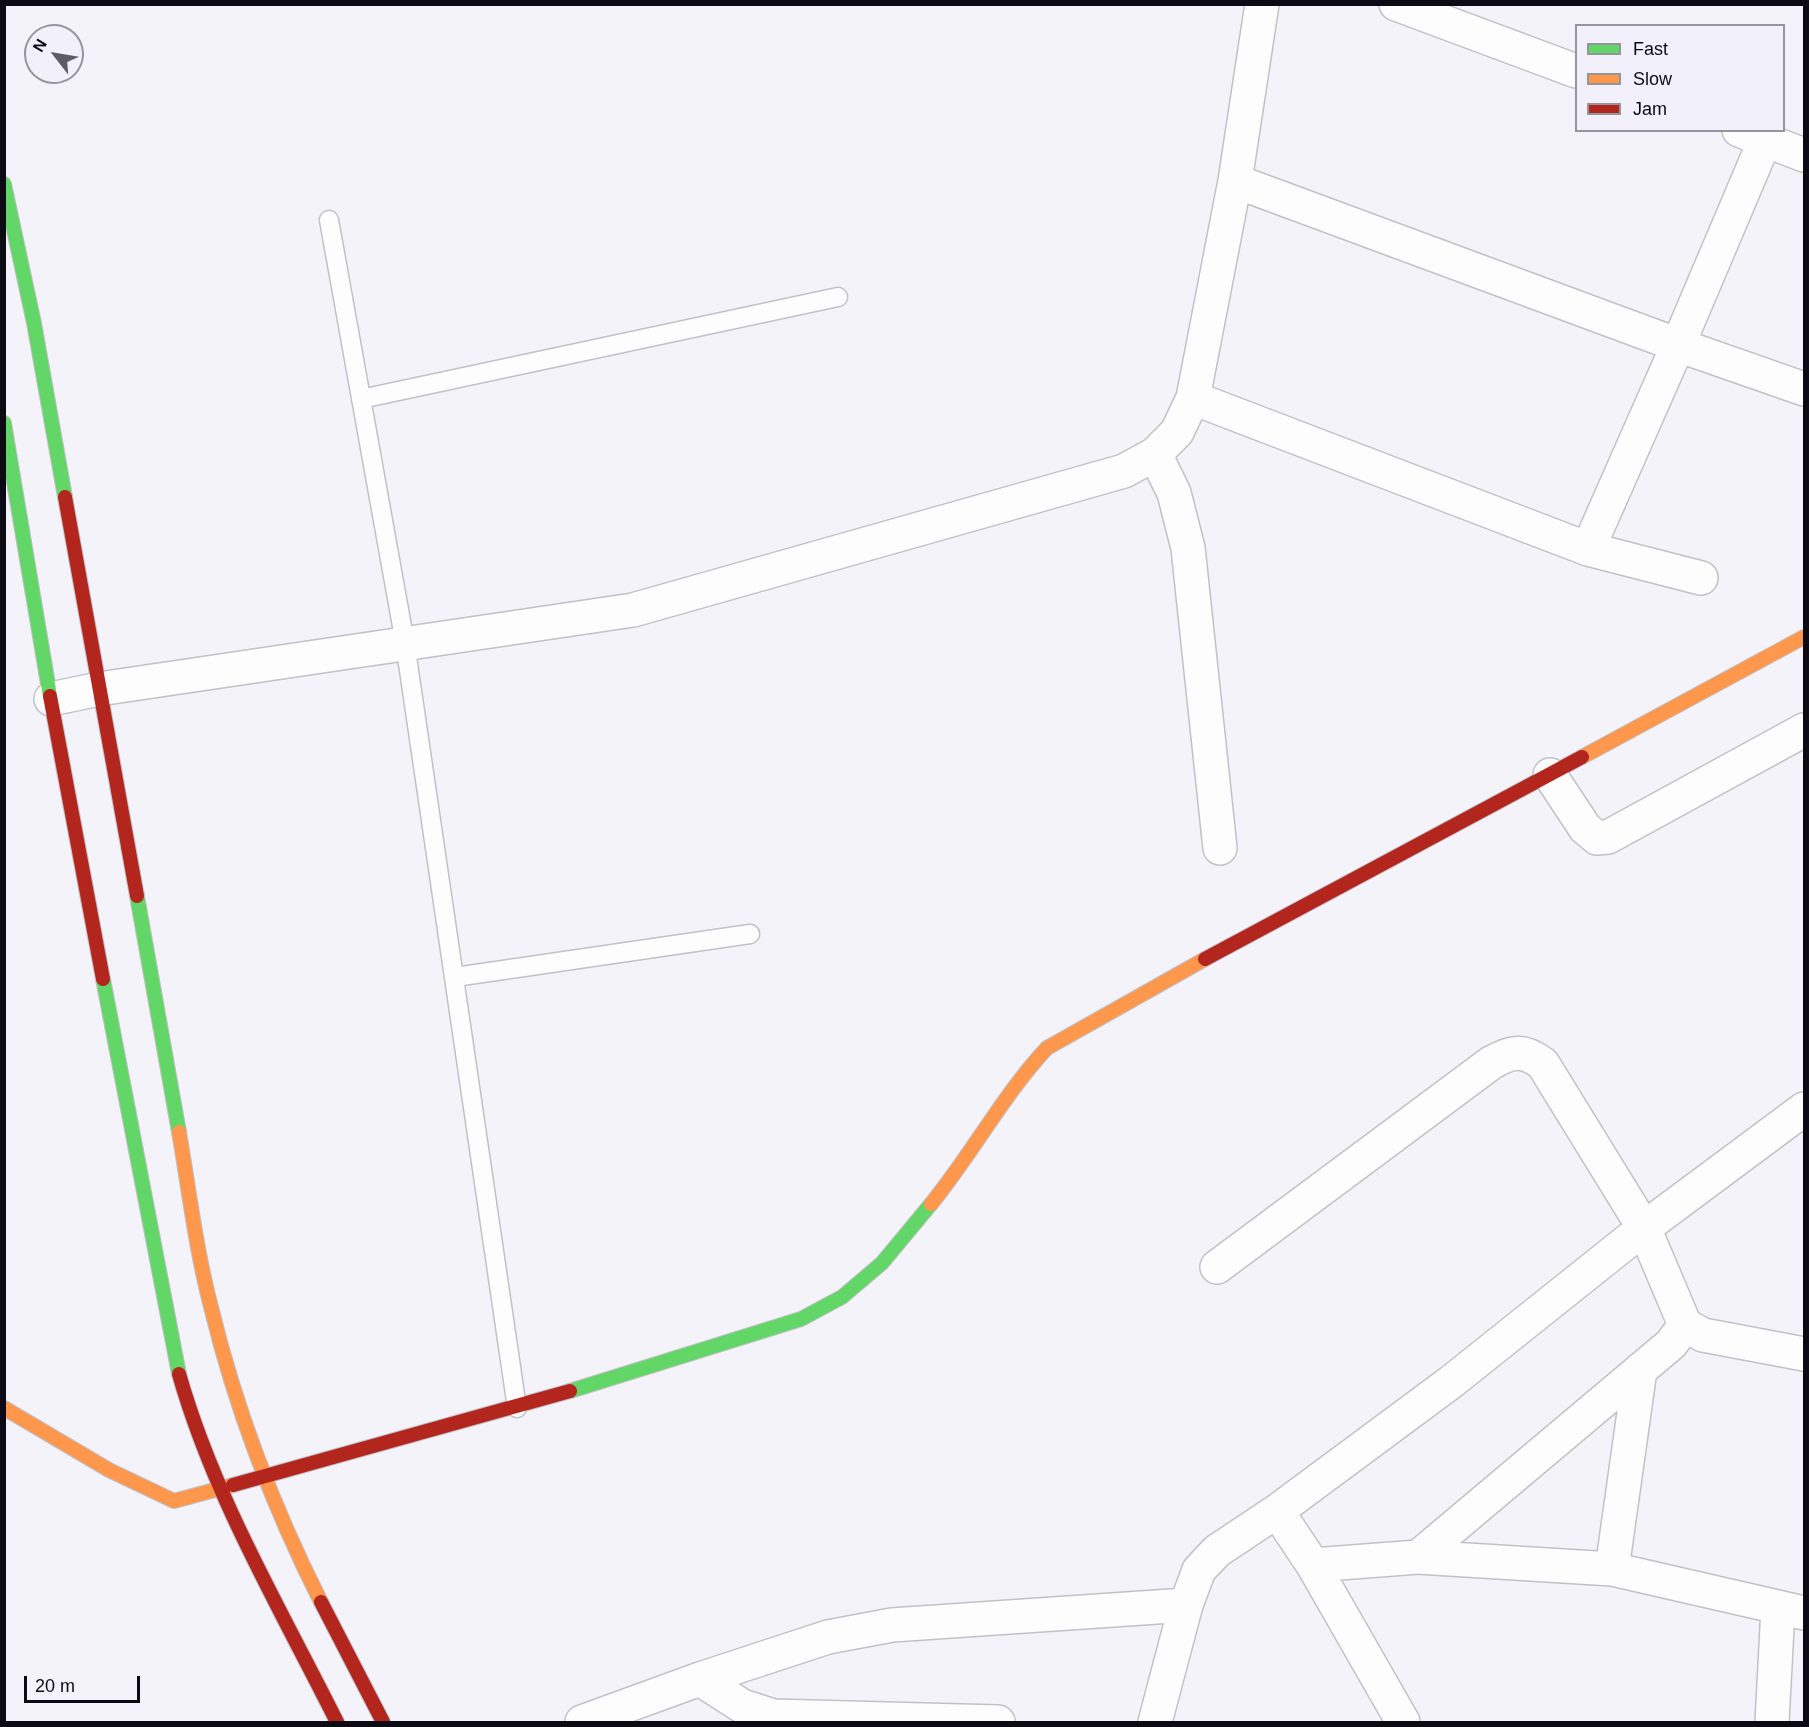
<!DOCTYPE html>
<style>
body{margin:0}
#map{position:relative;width:1809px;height:1727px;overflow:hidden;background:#f4f3f9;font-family:Helvetica,sans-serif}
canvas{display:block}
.frame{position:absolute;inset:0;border:6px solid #0c0b13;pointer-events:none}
.legend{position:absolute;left:1575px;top:24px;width:210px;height:108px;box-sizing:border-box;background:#f2f1fb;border:2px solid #96959e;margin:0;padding:8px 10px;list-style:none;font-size:18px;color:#0c0b13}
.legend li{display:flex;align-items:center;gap:12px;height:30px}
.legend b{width:30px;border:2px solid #96959e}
.north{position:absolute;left:24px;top:24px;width:60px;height:60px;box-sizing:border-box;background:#f2f1fb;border:2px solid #96959e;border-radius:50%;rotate:301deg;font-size:16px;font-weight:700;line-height:24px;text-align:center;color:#0c0b13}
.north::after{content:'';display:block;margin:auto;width:21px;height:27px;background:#5d5c64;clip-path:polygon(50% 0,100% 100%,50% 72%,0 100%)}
.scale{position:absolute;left:24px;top:1676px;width:116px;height:27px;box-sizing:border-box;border:3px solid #0c0b13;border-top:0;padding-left:8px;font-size:18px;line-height:21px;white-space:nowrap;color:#0c0b13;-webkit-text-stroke:4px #f2f1fb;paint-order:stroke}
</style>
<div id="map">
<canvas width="1809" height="1727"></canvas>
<div class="frame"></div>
<ul class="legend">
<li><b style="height:8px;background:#63d668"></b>Fast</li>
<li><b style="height:8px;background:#ff974d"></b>Slow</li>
<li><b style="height:8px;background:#b3261e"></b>Jam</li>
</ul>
<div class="north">N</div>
<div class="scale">20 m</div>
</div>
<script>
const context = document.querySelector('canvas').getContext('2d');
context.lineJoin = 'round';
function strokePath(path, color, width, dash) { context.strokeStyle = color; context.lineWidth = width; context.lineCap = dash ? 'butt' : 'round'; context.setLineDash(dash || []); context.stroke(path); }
const lane = new Path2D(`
 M329,220L405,643L517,1408
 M361,399L838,297
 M455,977L750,934`);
const street = new Path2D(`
 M1396,4L1576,71
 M1765,140L1804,155
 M1235,181L1678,345L1804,389
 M1193,398L1588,549L1701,578
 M1155,454L1174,493L1188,548L1220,848
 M1588,549L1678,345L1765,140L1739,130
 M51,699L99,689L633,610L1124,471L1155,454L1177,432L1193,398L1235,181L1262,4
 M1550,775L1585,828L1597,838L1608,837L1804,730
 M1217,1267L1491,1063C1512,1051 1523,1049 1543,1064L1644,1228L1685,1325L1703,1335L1804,1354
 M1277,1511L1313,1565L1403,1722
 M1418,1557L1671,1344L1685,1325
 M1313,1565L1418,1557L1612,1569L1804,1613
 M1612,1569L1640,1370
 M700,1679L742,1706L773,1716L998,1722
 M582,1722L700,1679L828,1637L892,1625L1186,1605
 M1155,1722L1186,1605L1199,1570L1217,1551L1277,1511L1451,1382L1644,1228L1804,1109
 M1772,1722L1778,1608`);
const fast = new Path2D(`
 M4,184L34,323L65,497
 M4,423L50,696
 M137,896L179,1132
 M103,979L179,1374
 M570,1391L801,1319L842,1297L882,1263L931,1204`);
const slow = new Path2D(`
 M1582,757L1804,637
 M179,1132C189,1190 196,1250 211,1307C236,1410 273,1507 321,1602
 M931,1204C972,1154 1003,1095 1047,1048L1205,959
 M4,1408L109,1470L174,1501L233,1485`);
const jam = new Path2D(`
 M65,497L137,896
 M50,696L103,979
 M1205,959L1582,757
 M179,1374C214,1497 280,1608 337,1722
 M233,1485L570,1391
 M321,1602L383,1722`);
strokePath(lane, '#c2c1c8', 21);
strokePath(street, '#c2c1c8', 36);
strokePath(fast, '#c2c1c8', 16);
strokePath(slow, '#c2c1c8', 16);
strokePath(jam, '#c2c1c8', 16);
strokePath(lane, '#fdfdfe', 18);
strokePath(street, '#fdfdfe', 33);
strokePath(fast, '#63d668', 14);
strokePath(slow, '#ff974d', 14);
strokePath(jam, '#b3261e', 14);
</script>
